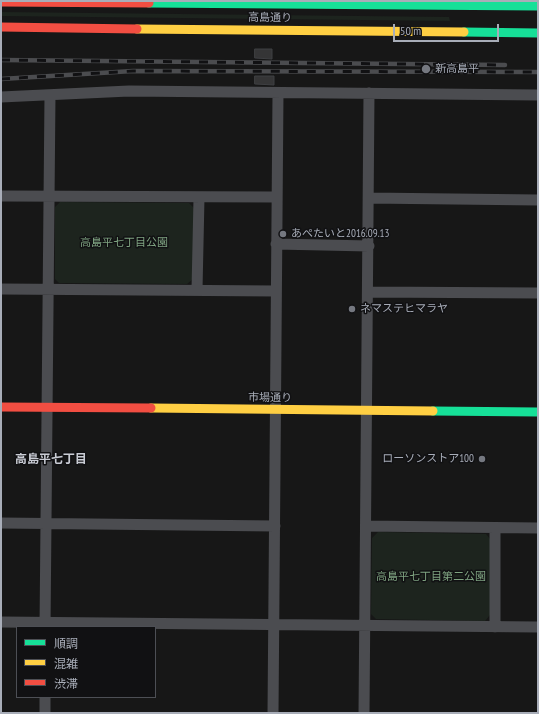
<!DOCTYPE html>
<meta charset="utf-8">
<style>
body{margin:0}
#map{position:relative;width:539px;height:714px;overflow:hidden;background:#171717;font-family:"PT Sans Narrow","Noto Sans JP",sans-serif}
canvas{display:block}
.frame{position:absolute;inset:0;border:2px solid #a8adb8;pointer-events:none}
.legend{position:absolute;left:16px;top:626px;width:140px;height:72px;box-sizing:border-box;background:#111113;border:1px solid #4d4f55;margin:0;padding:5px 7px;list-style:none;font-size:12px;color:#a8adb8}
.legend li{display:flex;align-items:center;gap:8px;height:20px}
.legend b{width:20px;border:1px solid #4d4f55}
.scale{position:absolute;left:393px;top:24px;width:106px;height:18px;box-sizing:border-box;border:2px solid #a8adb8;border-top:0;padding-left:5px;font-size:12px;line-height:14px;white-space:nowrap;color:#a8adb8;-webkit-text-stroke:3px #111113;paint-order:stroke}
</style>
<div id="map">
<canvas width="539" height="714"></canvas>
<div class="frame"></div>
<ul class="legend">
<li><b style="height:5px;background:#16e098"></b>順調</li>
<li><b style="height:5px;background:#ffcf43"></b>混雑</li>
<li><b style="height:5px;background:#f24e42"></b>渋滞</li>
</ul>
<div class="scale">50 m</div>
</div>
<script>
const context = document.querySelector('canvas').getContext('2d');
context.lineJoin = 'round';
function fill(path, color) { context.fillStyle = color; context.fill(path, 'evenodd'); }
function strokePath(path, color, width, dash) { context.strokeStyle = color; context.lineWidth = width; context.lineCap = dash ? 'butt' : 'round'; context.setLineDash(dash || []); context.stroke(path); }
function drawText(font, color, halo, rows, align = 'center') {
  context.font = font + ' "PT Sans Narrow","Noto Sans JP",sans-serif'; context.lineWidth = 3; context.setLineDash([]); context.textBaseline = 'middle'; context.strokeStyle = halo; context.fillStyle = color; for (const [text, x, y, turn = 0] of rows) {
    context.save(); context.translate(x, y); context.rotate((+turn || 0) * Math.PI / 180); context.textAlign = isNaN(turn) ? turn : align; if (halo) context.strokeText(text, 0, 0); context.fillText(text, 0, 0); context.restore();
  }
}
fill(new Path2D(`
 M1,12L449,17L450,21L1,16Z
 M60,202L189,203L194,208L193,279L187,284L59,283L55,279V207Z
 M378,532L486,534L491,540L490,615L485,621L376,619L371,614L372,538Z`), '#1d241e');
const building = new Path2D(`
 M255,49H272V59L255,58Z
 M255,76H274V85L255,84Z`);
fill(building, '#353536');
strokePath(building, '#3f4043', 1);
strokePath(new Path2D(`
 M1,97L129,91L538,95
 M1,196L277,197
 M369,198L538,200
 M276,244L369,246
 M1,289L276,291
 M197,290L199,198
 M368,292L538,293
 M1,523L275,526
 M366,526L538,528
 M1,622L538,627
 M45,627L50,95
 M495,627V528
 M45,713V697
 M273,713L278,93
 M364,713L369,93`), '#4b4c50', 11);
strokePath(new Path2D(`
 M149,3L538,6
 M464,32L538,33
 M433,411L538,412`), '#16e098', 9);
strokePath(new Path2D(`
 M137,29L464,32
 M151,408L433,411`), '#ffcf43', 9);
strokePath(new Path2D(`
 M1,2L149,3
 M1,27L137,29
 M1,407L151,408`), '#f24e42', 9);
const rail = new Path2D(`
 M1,60L505,65
 M1,79L133,71L538,72`);
strokePath(rail, '#4b4c4f', 4.5);
strokePath(rail, '#111113', 3, [9]);
for (const [x, y, r, color] of [
 [426,69,5,"#757880"],
 [283,234,4,"#757880"],
 [352,309,4,"#757880"],
 [482,459,4,"#757880"]
]) { const dot = new Path2D(); dot.arc(x, y, r, 0, 2 * Math.PI); context.fillStyle = color; context.fill(dot); strokePath(dot, '#111113', 1.5); }
drawText('11px', '#a8adb8', '#111113', [
 ["高島通り",270,18,1],
 ["市場通り",270,398,1]
]);
drawText('11px', '#a8adb8', '#111113', [
 ["新高島平",435,69],
 ["あぺたいと2016.09.13",291,234],
 ["ネマステヒマラヤ",360,309],
 ["ローソンストア100",474,459,"right"]
], 'left');
drawText('11px', '#7fa381', '#111113', [
 ["高島平七丁目公園",124,243],
 ["高島平七丁目第二公園",431,577]
]);
drawText('bold 12px', '#c9ccd4', '#111113', [
 ["高島平七丁目",51,460]
]);
</script>
